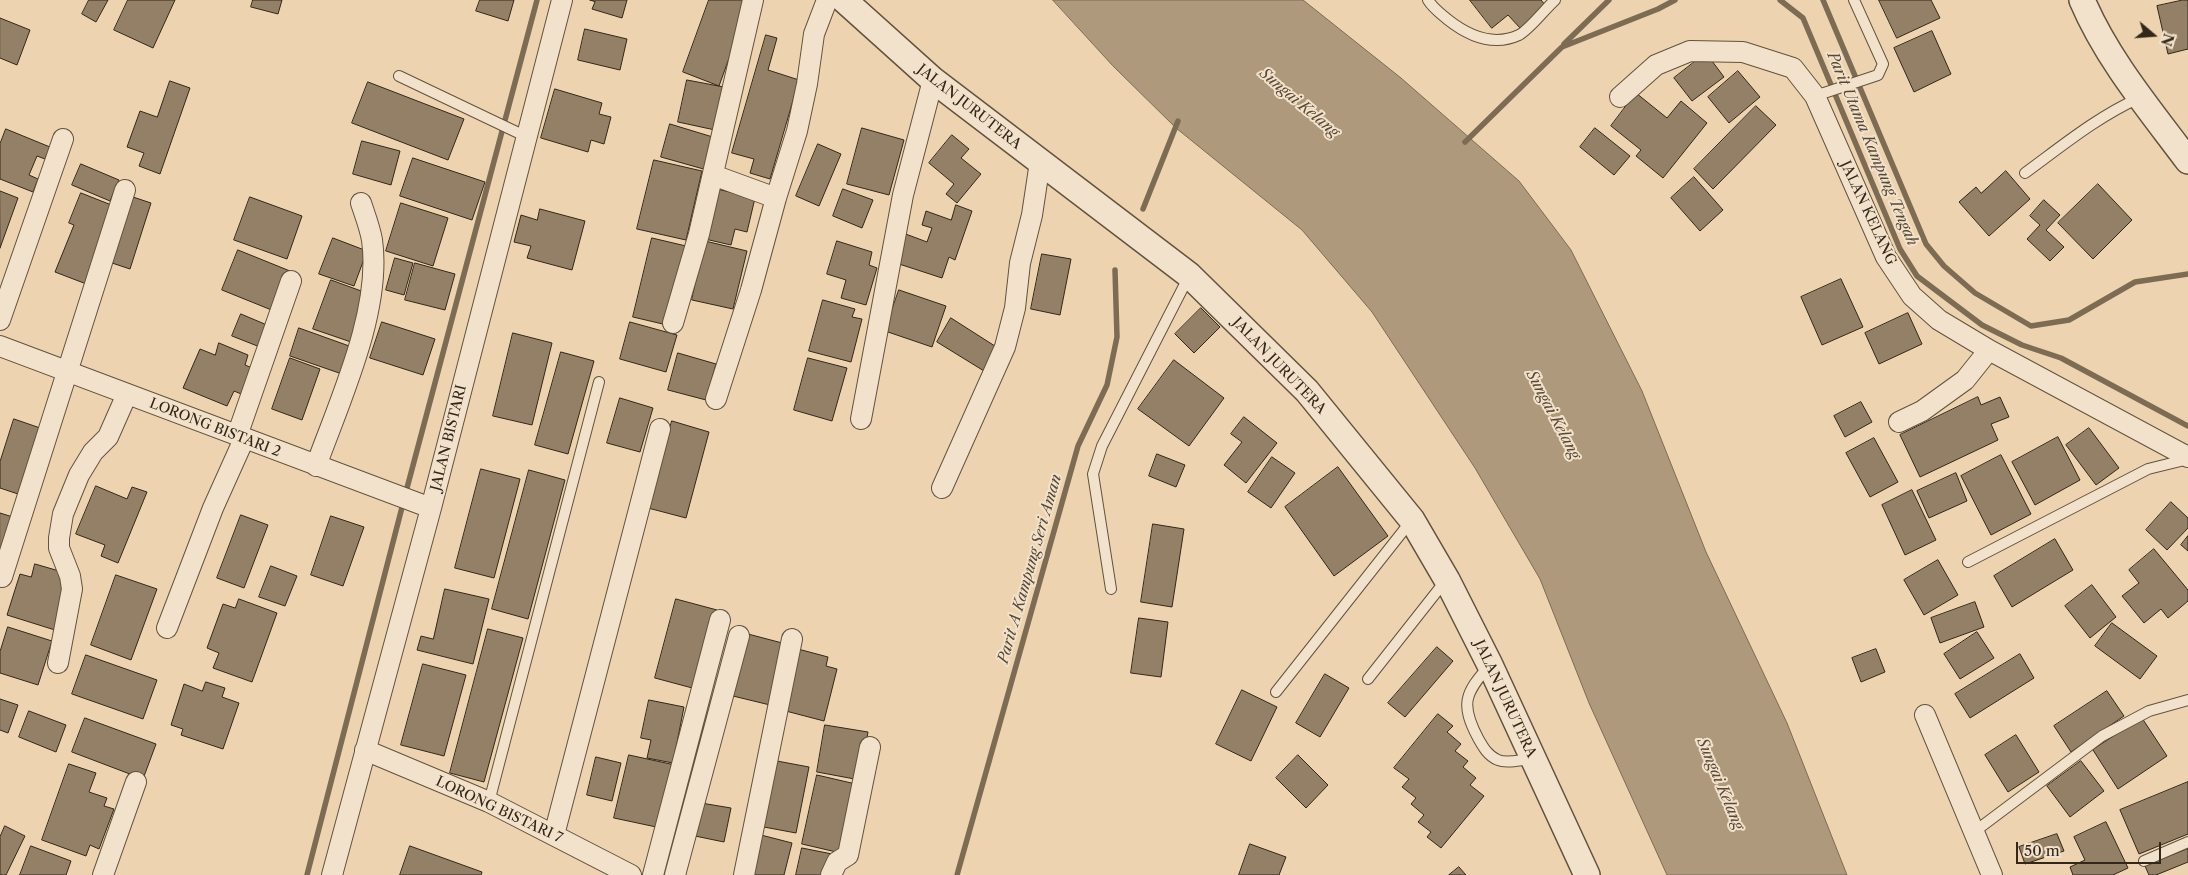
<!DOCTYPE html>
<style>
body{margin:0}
#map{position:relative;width:2188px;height:875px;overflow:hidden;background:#edd3af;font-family:"Libre Caslon Text",serif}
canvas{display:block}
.north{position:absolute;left:2128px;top:10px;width:50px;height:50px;-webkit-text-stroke:4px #f3e2cb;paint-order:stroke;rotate:108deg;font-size:14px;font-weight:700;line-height:20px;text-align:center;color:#332719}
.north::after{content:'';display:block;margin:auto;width:18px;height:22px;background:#332719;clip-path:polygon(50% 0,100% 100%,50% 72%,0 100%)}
.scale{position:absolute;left:2016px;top:842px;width:145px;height:22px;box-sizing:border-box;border:2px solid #332719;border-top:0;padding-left:6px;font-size:15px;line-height:18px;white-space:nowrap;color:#332719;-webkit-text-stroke:4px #f3e2cb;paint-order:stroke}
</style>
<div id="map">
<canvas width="2188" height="875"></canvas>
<div class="north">N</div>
<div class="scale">50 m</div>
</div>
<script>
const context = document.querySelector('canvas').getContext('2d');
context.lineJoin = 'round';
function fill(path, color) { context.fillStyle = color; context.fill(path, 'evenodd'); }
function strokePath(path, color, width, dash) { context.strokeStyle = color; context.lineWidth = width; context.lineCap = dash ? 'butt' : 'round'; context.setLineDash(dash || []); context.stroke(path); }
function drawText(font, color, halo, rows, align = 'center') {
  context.font = font + ' "Libre Caslon Text",serif'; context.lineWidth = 4; context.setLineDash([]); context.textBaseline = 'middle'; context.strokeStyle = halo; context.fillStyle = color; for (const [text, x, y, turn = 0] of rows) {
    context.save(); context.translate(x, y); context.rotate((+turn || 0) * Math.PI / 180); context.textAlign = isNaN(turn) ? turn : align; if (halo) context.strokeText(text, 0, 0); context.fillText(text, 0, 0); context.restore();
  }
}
const water = new Path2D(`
 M1053,0H1303L1401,78L1519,181L1571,250L1642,391L1706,552L1787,723L1847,875H1667L1589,703L1540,579L1475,468L1372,312L1302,230L1176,128L1113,66Z`);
fill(water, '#ae997c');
strokePath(water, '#7d6b54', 1);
strokePath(new Path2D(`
 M1780,0L1803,18L1900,249L1917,276L1982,325L2022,345L2061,358L2188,426
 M1823,0L1926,244L1944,266L1975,293L2031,326L2069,320L2135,282L2188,274
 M1564,44L1609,0
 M1465,142L1562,47L1658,9L1675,0
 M1143,209L1178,121
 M307,875L407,488L537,0
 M957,875L1078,446L1107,385L1117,337L1115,270`), '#7d6b54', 5.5);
const building = new Path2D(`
 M89,0H108L96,22L82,14Z
 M128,0H175L153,48L114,30Z
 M253,0H282L278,14L251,7Z
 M480,0H514L508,21L476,11Z
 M590,0H627L622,18L592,9L595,2Z
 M709,0H750L719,86L683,72Z
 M1470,0H1541L1546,6L1521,29L1508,15L1492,28Z
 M1879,0H1931L1940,18L1897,38Z
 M2183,0H2188V49L2168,54L2157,6Z
 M0,18L30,30L17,65L0,58Z
 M585,29L627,39L620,70L578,60Z
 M1932,31L1951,74L1914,92L1894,48Z
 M766,35L777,38L768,70L799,80L770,179L750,173L754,159L732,153Z
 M1706,53L1724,77L1692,101L1674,78Z
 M1738,71L1760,97L1729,123L1708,97Z
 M687,80L724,87L715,130L678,122Z
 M170,81L190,88L160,174L139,166L144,153L127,147L140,111L157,117Z
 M368,82L464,119L448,160L352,123Z
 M555,89L602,103L599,114L611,117L604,144L591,140L588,152L541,138Z
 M1636,93L1667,118L1681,101L1707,123L1663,178L1636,156L1641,150L1611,126Z
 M1756,106L1776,125L1713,189L1694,169Z
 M670,124L716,138L707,170L661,157Z
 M862,128L904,140L889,195L847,184Z
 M1595,128L1630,156L1614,175L1580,147Z
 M6,129L50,147L45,159L37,156L29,175L38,179L33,192L0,179V144Z
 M952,135L969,149L961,158L981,174L957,203L946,194L954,184L929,163Z
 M362,141L400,151L391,185L353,174Z
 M818,144L841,154L819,206L796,196Z
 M413,158L485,182L472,220L400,196Z
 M654,160L702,171L686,240L637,229Z
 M81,164L119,180L110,201L72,185Z
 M2006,171L2030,199L1989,236L1959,202L1976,187L1981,193Z
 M1694,177L1723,210L1700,231L1671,198Z
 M2098,184L2132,220L2093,259L2058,223Z
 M717,189L755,198L747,232L735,229L731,245L705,239Z
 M843,189L873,200L862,228L833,216Z
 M0,191L18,198L0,248Z
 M81,193L119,208L89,285L55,272L74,225L69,223Z
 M130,196L151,203L130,269L109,262Z
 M250,197L302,216L287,259L234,240Z
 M2044,200L2060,215L2046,230L2064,247L2050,261L2027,239L2040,225L2030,216Z
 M401,203L448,218L433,266L386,251Z
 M956,205L972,211L955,260L949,257L942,278L893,262L903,233L927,242L932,228L922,225L926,211L951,220Z
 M540,209L585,221L572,270L527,258L531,246L514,242L521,215L537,220Z
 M333,238L367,251L354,286L319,274Z
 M652,238L686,246L667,325L633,317Z
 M705,241L747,251L733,309L692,300Z
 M837,241L872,252L869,265L877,268L866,305L841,298L846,280L827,274Z
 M238,250L290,271L274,311L222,290Z
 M1042,254L1071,259L1060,315L1031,309Z
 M395,258L413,263L404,295L386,290Z
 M415,263L455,274L445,310L405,300Z
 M1841,279L1863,327L1822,345L1801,297Z
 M331,280L364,292L354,343L313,329Z
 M899,290L946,306L932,347L885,331Z
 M823,300L855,309L852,317L862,319L851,362L809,351Z
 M1201,308L1220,327L1194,353L1175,334Z
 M1908,313L1922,344L1879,364L1865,333Z
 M241,314L274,328L265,349L232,336Z
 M951,318L998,348L984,371L937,342Z
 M382,322L435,339L423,375L370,358Z
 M630,322L677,335L666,372L620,359Z
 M299,328L352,347L342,374L290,356Z
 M513,333L552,343L532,425L493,416Z
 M219,343L248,355L245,365L257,370L246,396L234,391L227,406L183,388L200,349L215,355Z
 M561,352L594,361L568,454L535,445Z
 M678,353L716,364L706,400L668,390Z
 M290,358L320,369L302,420L272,409Z
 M808,358L847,368L832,421L794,410Z
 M1174,360L1224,398L1189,446L1138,409Z
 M1978,397L1981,405L2000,397L2009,417L1991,424L1998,440L1920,477L1900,435Z
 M620,398L653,408L640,452L607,443Z
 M1861,402L1872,422L1845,437L1834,416Z
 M1244,417L1277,443L1246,483L1224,465L1242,442L1231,434Z
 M14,419L46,430L24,496L0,488V462Z
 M672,421L709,432L686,518L648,508Z
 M2089,428L2119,468L2096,485L2066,445Z
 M2058,437L2080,480L2035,505L2012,462Z
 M1874,438L1898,482L1870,497L1846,453Z
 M1157,454L1185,465L1176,487L1149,476Z
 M2001,455L2031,514L1991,535L1961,476Z
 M1272,457L1295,473L1271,508L1248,492Z
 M1338,467L1388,536L1334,576L1285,507Z
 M481,469L520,479L494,578L455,568Z
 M529,470L565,480L528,619L492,609Z
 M1956,473L1967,501L1929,518L1917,491Z
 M96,486L127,499L132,487L147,492L118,563L101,556L105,545L76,534Z
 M1912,490L1936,540L1905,555L1882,505Z
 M2171,502L2188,518V528L2167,550L2146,530Z
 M0,513L19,519L9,551L0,548Z
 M241,515L268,525L244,588L217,578Z
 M331,516L364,527L343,586L311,575Z
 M1153,524L1184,529L1172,607L1141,602Z
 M2188,536V551L2181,545Z
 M2055,539L2073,570L2012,607L1994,576Z
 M2154,549L2188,590V601L2168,618L2161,609L2144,623L2122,596L2139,583L2129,570Z
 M1938,560L1958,595L1924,615L1904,580Z
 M35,564L66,573L55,630L7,615L20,574L31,577Z
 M271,566L297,576L285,606L259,597Z
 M116,575L157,589L131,660L91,645Z
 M2092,585L2116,617L2090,638L2065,606Z
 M445,589L489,599L473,664L417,650L421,636L433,639Z
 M239,599L277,613L252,682L213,668L219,653L207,648L223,604L235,608Z
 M676,599L717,610L696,689L655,678Z
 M1975,602L1984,627L1940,643L1931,618Z
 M1139,618L1168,622L1161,677L1131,673Z
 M2112,623L2157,656L2140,679L2095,646Z
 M8,627L52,641L38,685L0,673V652Z
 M488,629L523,638L484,782L450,773Z
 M1977,632L1994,658L1960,679L1944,654Z
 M748,634L786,644L770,705L733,696Z
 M1437,647L1453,661L1405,717L1388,703Z
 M798,649L828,657L826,666L837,669L824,721L782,710Z
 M1876,649L1885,672L1861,682L1852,658Z
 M2020,654L2034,678L1970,718L1955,694Z
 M86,655L157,680L143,719L72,694Z
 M423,664L466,675L444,756L401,745Z
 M1325,674L1349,688L1320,737L1296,723Z
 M206,682L225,688L222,697L239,703L223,749L181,735L183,729L171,725L184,684L202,691Z
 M1242,690L1277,707L1251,761L1216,744Z
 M2107,691L2124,716L2071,752L2054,726Z
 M0,699L18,705L8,733L0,730Z
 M649,700L684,707L673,763L647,758L651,740L641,738Z
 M29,711L66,725L56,752L19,737Z
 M1438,714L1453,726L1447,732L1461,744L1455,751L1468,761L1463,767L1476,778L1470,785L1484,796L1441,848L1427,837L1431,832L1418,822L1424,815L1411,804L1416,798L1402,787L1409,779L1394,768Z
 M85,718L156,744L143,779L72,752Z
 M2142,718L2167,756L2118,789L2093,750Z
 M825,725L868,732L860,780L817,772Z
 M2016,735L2039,772L2008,792L1985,755Z
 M629,755L675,765L661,828L614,818Z
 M1298,755L1328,785L1306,808L1276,778Z
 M596,757L621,763L612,801L587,795Z
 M777,761L809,767L796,833L764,827Z
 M2081,761L2104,791L2070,817L2047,786Z
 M69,764L96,773L89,792L107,798L104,806L114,809L99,849L90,845L86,856L42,840Z
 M817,775L860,785L845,854L802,844Z
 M2188,782V834L2139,854L2120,810Z
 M701,803L731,808L724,842L695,836Z
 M2106,822L2128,868L2113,875H2073L2070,867L2085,860L2074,837Z
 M5,826L25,836L6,875H0V837Z
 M2057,834L2064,851L2025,864L2019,847Z
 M761,835L792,843L784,875H750Z
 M1250,844L1286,857L1279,875H1239Z
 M31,846L71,861L66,875H20Z
 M410,846L482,872L481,875H400Z
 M802,848L832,854L827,875H796Z
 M2188,849V862L2156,875H2149L2145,866Z
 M1459,867L1466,875H1449Z`);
fill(building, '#948067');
strokePath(building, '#332719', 1);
const service = new Path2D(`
 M1428,0C1433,8 1440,13 1447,19C1467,35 1493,47 1519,35C1530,29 1545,9 1555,0
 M399,76L527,137
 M1815,96L1878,75L1883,64L1854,0
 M2025,173C2062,146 2097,117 2139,98
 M1968,562L2148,469L2188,459
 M1111,589L1093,474L1102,446L1189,276
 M1489,666C1465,693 1460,704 1478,738C1483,747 1488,756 1498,760C1507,764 1523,759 1533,759
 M1368,679L1446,580
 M1276,692L1411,521
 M489,802L599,382
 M1974,832L2102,736L2149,711L2188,700
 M2144,861L2188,842`);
const minor = new Path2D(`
 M1620,97L1656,65L1690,51L1743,52L1793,68L1815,96L1886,257L1912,296L1939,320L1989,350L2188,457
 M713,175L776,198
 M0,320L63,139
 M673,323L699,234L753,0
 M0,346L431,508
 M716,399L751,290L776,198L797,131L807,84L814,34L827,0
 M861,419L903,195L933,80
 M1899,422L1922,411L1965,380L1989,350
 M237,436L291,281
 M316,466C340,400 382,310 372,240C370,228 365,215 361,203
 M942,488L1005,347L1015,308L1020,263L1032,215L1040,162
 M2,577L125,190
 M167,628L213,508L244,439
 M58,663L72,589L70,576L59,548V538L63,514L79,475L93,452L108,437L127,394
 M1925,715L1992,875
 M365,750L489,802L631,875
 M554,835L660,429
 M103,875L136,782
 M332,875L431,508L562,0
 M653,875L720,620
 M675,875L739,636
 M744,875L792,639
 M831,875L837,862L848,855L870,747`);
const tertiary = new Path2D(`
 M844,0L933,80L1189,275L1307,391L1412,520L1447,580L1490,665L1587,875
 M2082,0C2107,59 2150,110 2188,161`);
strokePath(service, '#62523e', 12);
strokePath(minor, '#62523e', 22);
strokePath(tertiary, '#62523e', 28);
strokePath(service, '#f3e2cb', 10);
strokePath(minor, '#f3e2cb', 20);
strokePath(tertiary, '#f3e2cb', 25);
drawText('14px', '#332719', '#f3e2cb', [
 ["JALAN JURUTERA",969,107,38],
 ["JALAN KELANG",1868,213,65],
 ["JALAN JURUTERA",1279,366,46],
 ["LORONG BISTARI 2",215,428,21],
 ["JALAN BISTARI",449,438,-76],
 ["JALAN JURUTERA",1505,699,65],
 ["LORONG BISTARI 7",499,810,25]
]);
drawText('italic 15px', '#584937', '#f3e2cb', [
 ["Sungai Kelang",1299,103,40],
 ["Parit Utama Kampung Tengah",1872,149,67],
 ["Sungai Kelang",1553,415,62],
 ["Parit A Kampung Seri Aman",1030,569,-74],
 ["Sungai Kelang",1720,784,67]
]);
</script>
